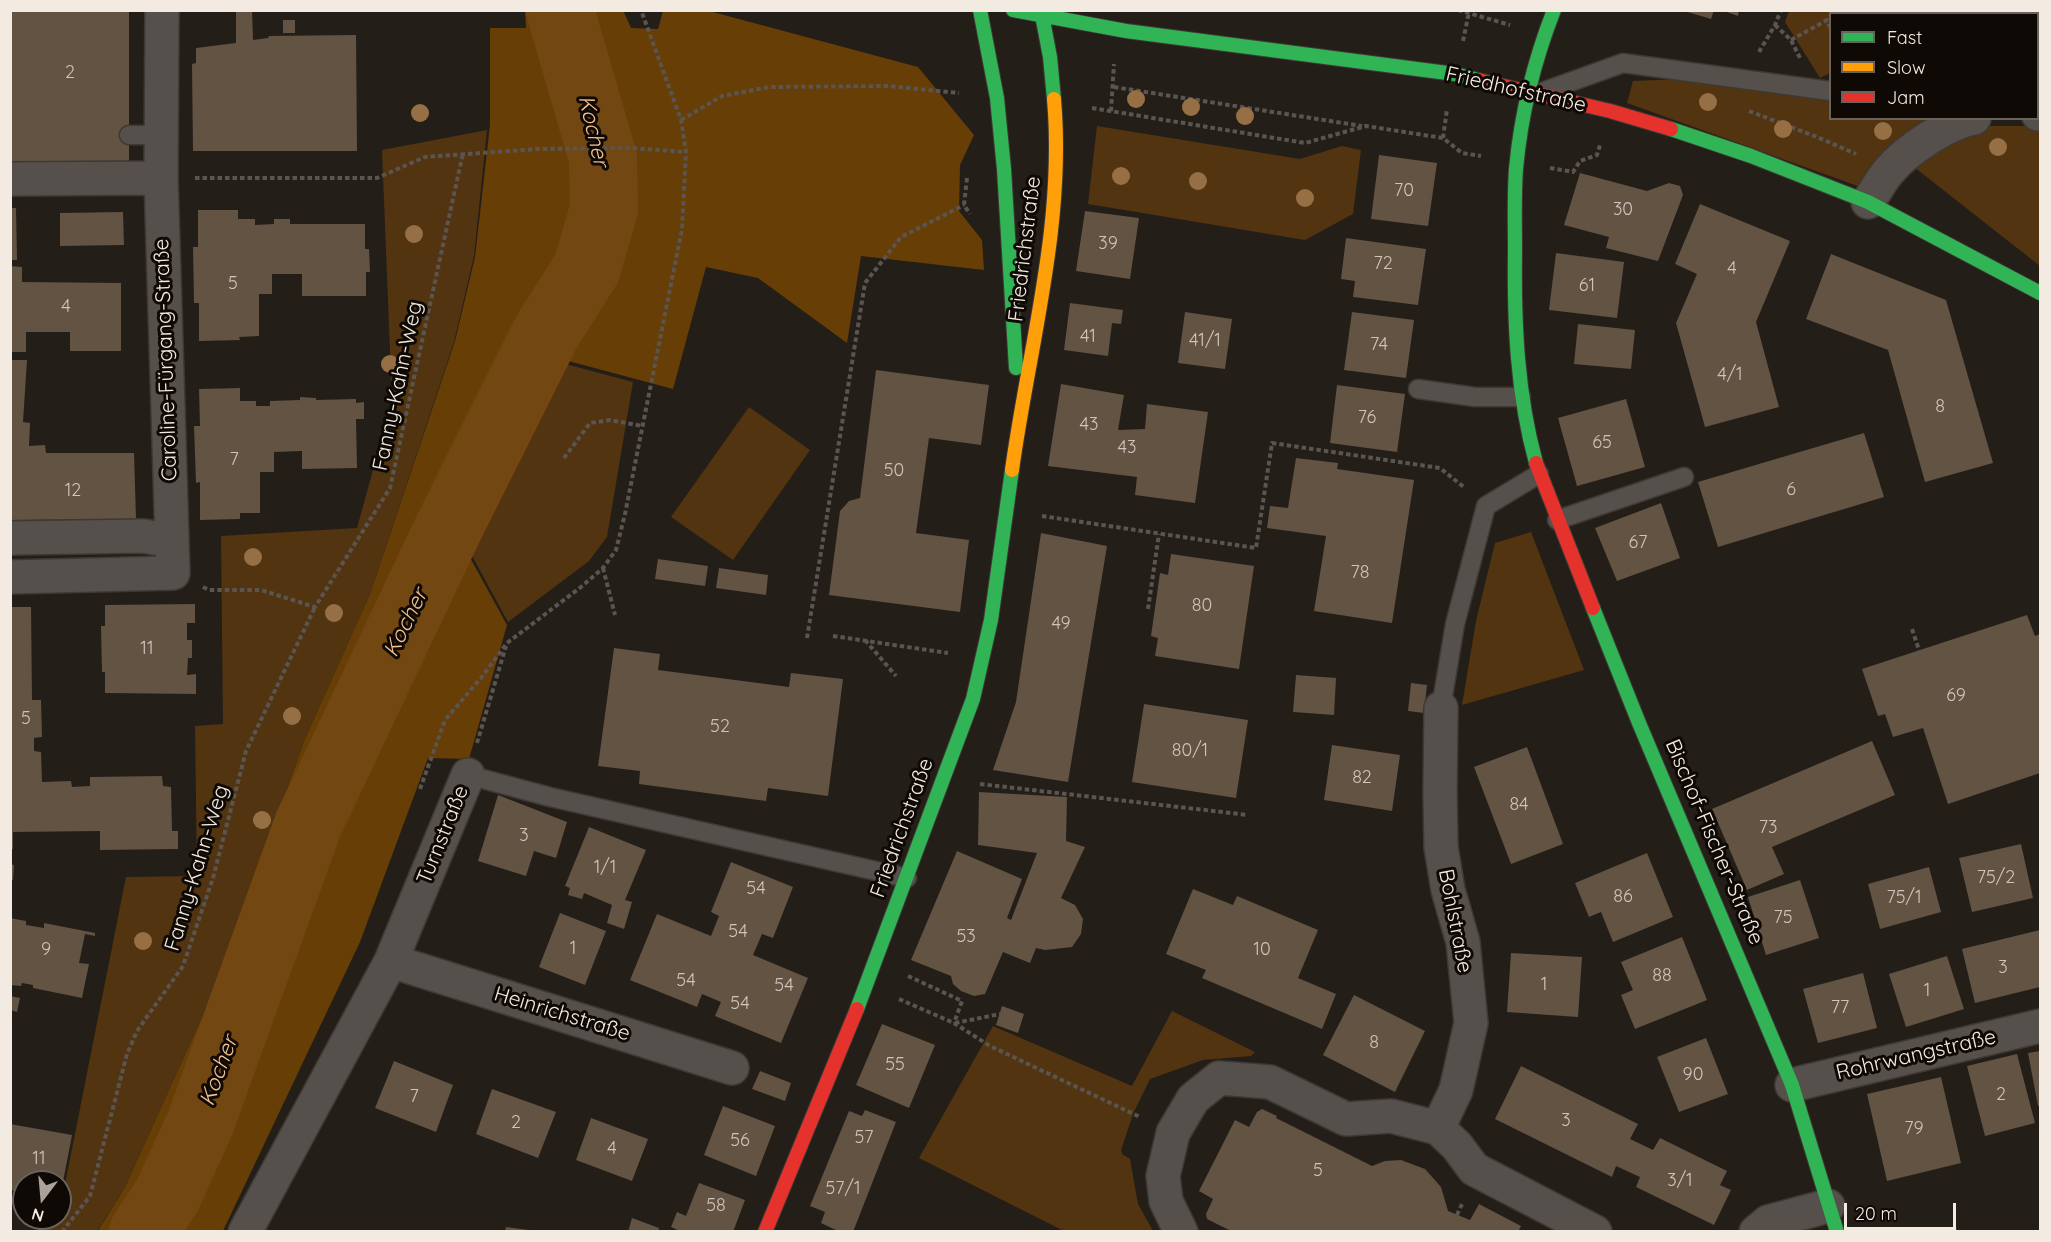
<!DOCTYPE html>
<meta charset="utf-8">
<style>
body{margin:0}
#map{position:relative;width:2051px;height:1242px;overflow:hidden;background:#241e18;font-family:Quicksand,sans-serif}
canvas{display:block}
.frame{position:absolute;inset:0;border:12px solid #f3eae2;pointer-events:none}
.legend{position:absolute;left:1829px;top:12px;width:210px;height:108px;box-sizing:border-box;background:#0e0905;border:2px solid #6a635d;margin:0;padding:8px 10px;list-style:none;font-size:18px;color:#f3eae2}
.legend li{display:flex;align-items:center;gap:12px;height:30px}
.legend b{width:30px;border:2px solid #6a635d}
.north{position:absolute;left:12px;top:1170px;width:60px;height:60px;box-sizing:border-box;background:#0e0905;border:2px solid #6a635d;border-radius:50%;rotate:196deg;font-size:16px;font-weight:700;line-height:24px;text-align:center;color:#f3eae2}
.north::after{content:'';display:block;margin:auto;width:21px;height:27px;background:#aba39b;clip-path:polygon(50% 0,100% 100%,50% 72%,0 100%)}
.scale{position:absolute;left:1844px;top:1203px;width:112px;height:27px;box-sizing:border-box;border:3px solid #f3eae2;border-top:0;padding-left:8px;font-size:18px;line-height:21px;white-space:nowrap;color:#f3eae2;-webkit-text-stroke:4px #0e0905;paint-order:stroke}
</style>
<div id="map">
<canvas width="2051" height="1242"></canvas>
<div class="frame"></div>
<ul class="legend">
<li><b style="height:8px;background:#30b455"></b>Fast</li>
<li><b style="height:8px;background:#ff9f0a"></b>Slow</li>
<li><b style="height:8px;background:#e5322d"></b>Jam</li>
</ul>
<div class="north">N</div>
<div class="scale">20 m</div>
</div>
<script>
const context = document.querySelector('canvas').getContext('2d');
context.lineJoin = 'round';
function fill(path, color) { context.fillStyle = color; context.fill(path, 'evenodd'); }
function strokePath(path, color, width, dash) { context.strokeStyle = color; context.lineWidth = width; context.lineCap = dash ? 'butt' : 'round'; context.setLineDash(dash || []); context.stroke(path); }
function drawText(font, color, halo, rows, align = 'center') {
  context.font = font + ' Quicksand,sans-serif'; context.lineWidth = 6; context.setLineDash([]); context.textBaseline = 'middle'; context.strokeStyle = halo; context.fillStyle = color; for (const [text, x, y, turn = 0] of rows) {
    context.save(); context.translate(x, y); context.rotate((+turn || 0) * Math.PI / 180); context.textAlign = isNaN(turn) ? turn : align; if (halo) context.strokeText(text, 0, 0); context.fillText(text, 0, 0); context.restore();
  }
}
fill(new Path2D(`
 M1789,11H1924V13L1830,14V73L1820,78L1785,22Z
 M1987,11H2040V17L2038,18V14L1987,13Z
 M1681,79L1830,97V118L1948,119L1863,188L1627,103L1633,81Z
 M1097,126L1300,159L1342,146L1361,150L1353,214L1305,240L1088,204Z
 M1983,126H2040V266L1914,167L1935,148Z
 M487,130L474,256L454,342L370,594L304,741L222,973L125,1187L97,1231L36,1232L46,1218H60V1202L62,1199L126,877L197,876L195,726L223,724L221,536L357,528L392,401L382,150Z
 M547,359L633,382L607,537L589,561L508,622L459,532Z
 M749,407L810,450L733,560L671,517Z
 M1531,532L1584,670L1462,705L1476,621L1495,543Z
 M1172,1011L1255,1052L1251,1056L1203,1060L1150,1079L1133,1114L1121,1150L1122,1154L1130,1159L1138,1204L1153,1231H1064L919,1158L993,1026L1132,1086Z`), '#523410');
fill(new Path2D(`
 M623,10L631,28L658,29L663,11H709L918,67L974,135L960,165L959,211L982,240L984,270L861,256L847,343L758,278L706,267L673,389L546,355L456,532L507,625L469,759L428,758L360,942L223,1231L97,1232L125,1187L222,973L304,741L370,594L455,341L475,257L490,125V28H526L525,11Z
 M1987,10V13L1924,14V11Z
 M2040,17V104H2038V18Z`), '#673e06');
strokePath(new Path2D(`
 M143,1232L167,1196L200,1124L308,825L448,529L547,331L587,268L604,209L603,158L560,10`), '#734711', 68);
fill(new Path2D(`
 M10,10H129V163L10,164Z
 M236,10H252L253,40L268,38L269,36L356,35L357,151H193L192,64L196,63V48L236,43Z
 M1681,10H1714L1711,19Z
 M1721,10H1739L1738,16Z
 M283,20H295V33H283Z
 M1379,155L1437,163L1428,226L1371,219Z
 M1580,173L1647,191L1669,183L1680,186L1683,195L1658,261L1606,248L1609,237L1564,225Z
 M1700,204L1790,241L1756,322L1779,407L1705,427L1676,323L1697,274L1675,264Z
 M10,208H16L17,260H10Z
 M198,210H238V219H255V225L274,224V219H290V224H365V249H369L370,272H366V296H302V274H272V294H259V336L239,337L240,340L199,341V303H194L193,247H198Z
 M1085,211L1139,218L1130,279L1076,271Z
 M123,212L124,245L60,246V213Z
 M1346,238L1426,249L1418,305L1353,297L1355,281L1341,279Z
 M1556,253L1624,262L1617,318L1549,310Z
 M1831,254L1946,300L1993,463L1925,482L1888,350L1806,319Z
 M10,266L22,267V282L121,283V351H70V332H26V352H10Z
 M1070,303L1123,310L1121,324L1112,323L1108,356L1064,350Z
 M1185,312L1232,319L1225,369L1178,363Z
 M1352,312L1414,320L1406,378L1344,370Z
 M1578,324L1635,330L1631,369L1574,364Z
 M10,360H27L23,422L30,423L29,446L45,445L46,453H134L136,519L10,520Z
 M876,370L989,385L981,445L929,438L916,533L969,540L960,612L829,595L840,511L849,501L860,498Z
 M1061,384L1124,395L1118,430L1145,429L1147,404L1208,412L1195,503L1135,495L1137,477L1048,466Z
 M1337,385L1405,394L1397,452L1330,443Z
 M240,388V401H256V406H270V401L300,400V397L316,398V400L356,399V403L364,402V419H356L357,468L302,469V451L274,452V472H260V513H240V519L200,520V482L196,483L194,426H200L199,389Z
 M1626,399L1645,467L1577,486L1558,418Z
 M1864,433L1884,497L1718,547L1698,482Z
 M1296,458L1338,463L1337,469L1414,480L1392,623L1314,611L1326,536L1267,528L1270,506L1288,508Z
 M1661,503L1680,558L1617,581L1595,528Z
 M1041,533L1107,546L1068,782L993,770L1016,702Z
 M1171,554L1254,566L1239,669L1155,656L1158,638L1151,636L1160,573L1168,575Z
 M658,559L708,566L705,586L655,579Z
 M719,568L768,575L766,595L716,588Z
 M195,604V623H187V640H192V658H188L187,675L196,674V694L105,693V672H102L101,626H105V605Z
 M10,607H31L32,700H41L42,737L34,738V751L41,752L42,782L71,781L72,787L90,786V777L162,776L163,786L171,787L172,831H178V849L100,850V831L13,832V849H10Z
 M2027,615L2035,636L2040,634V773L1948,804L1923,728L1893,737L1885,714L1878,716L1862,669Z
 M614,648L660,654L658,670L789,687L791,673L843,679L828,796L768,788L766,801L639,784L640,771L598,766Z
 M1296,675L1336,678L1334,715L1293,712Z
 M1411,683L1427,685L1424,713L1408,711Z
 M1144,704L1248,720L1236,798L1132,782Z
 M1872,741L1895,795L1772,847L1784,874L1747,890L1712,809Z
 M1332,745L1400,755L1392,811L1324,800Z
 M1527,747L1563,844L1511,864L1474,767Z
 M979,792L1067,797L1066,841L1085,847L1061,898L1075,905L1083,919L1081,934L1072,947L1045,950L1036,948L1030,963L1003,952L985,994L974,996L961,991L953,984L951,976L911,960L957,851L1022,879L1007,918L1011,920L1037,853L978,845Z
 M498,795L567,822L556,858L534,851L526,876L478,861Z
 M589,827L646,850L625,900L632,902L624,929L607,923L612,905L584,893L582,899L568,895L570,888L565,886Z
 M2021,844L2033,898L1972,912L1959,858Z
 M1647,853L1673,917L1613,942L1601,912L1589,917L1575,883Z
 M731,862L793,887L773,938L762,934L753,955L808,978L781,1043L715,1016L721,1002L702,994L697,1007L630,980L657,914L711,936L719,916L711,912Z
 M10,864L14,865L13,880H10Z
 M1929,867L1941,912L1880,929L1868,884Z
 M1800,880L1819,938L1766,955L1748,897Z
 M1193,889L1233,905L1237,896L1318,930L1298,978L1336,994L1322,1029L1202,978L1206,970L1166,954Z
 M560,913L606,931L585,985L539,967Z
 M10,918L26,921V925L44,928V923L95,933V936L85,934L79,963L89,964L82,998L33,988V985L22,983L21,986L10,985Z
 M2040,930V987L1975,1003L1962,949Z
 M1682,937L1707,1000L1635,1029L1621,995L1633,990L1621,962Z
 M1511,953L1582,957L1578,1017L1507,1012Z
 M1947,956L1964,1009L1906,1027L1889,974Z
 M1863,973L1877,1028L1818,1043L1803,989Z
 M1354,995L1425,1031L1395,1092L1323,1055Z
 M10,996L20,998L17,1012L10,1010Z
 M1002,1006L1024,1014L1018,1033L996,1025Z
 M882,1024L935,1045L909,1108L856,1085Z
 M1706,1038L1728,1094L1679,1112L1657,1057Z
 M2040,1051V1106H2038L2028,1053Z
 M2017,1054L2035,1123L1985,1136L1967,1066Z
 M394,1061L453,1085L436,1132L375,1108Z
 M1521,1066L1638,1124L1630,1139L1653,1150L1660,1138L1727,1171L1720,1185L1731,1190L1714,1225L1636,1187L1640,1177L1616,1166L1612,1177L1495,1119Z
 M760,1071L791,1083L785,1101L752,1089Z
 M1941,1077L1961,1163L1887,1181L1867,1094Z
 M492,1089L556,1112L538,1158L476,1134Z
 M723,1106L775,1126L756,1176L704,1155Z
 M1262,1109L1277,1116L1276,1118L1372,1166L1385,1161L1401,1160L1425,1169L1441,1187L1448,1211L1470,1220L1479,1204L1521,1226L1518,1232H1233L1207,1219L1206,1214L1213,1199L1199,1191L1235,1120L1249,1127L1257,1112Z
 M865,1110L896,1122L853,1232H840L821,1223L825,1212L810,1206L849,1111L862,1116Z
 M591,1118L648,1139L632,1181L576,1160Z
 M10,1124L72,1135L61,1192L60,1182H24V1192L10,1190Z
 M699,1183L745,1200L733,1232H682L671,1227L677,1212L686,1216Z
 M632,1218L659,1228L658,1232H628Z
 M1956,1226L1957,1232H1937V1231Z
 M506,1227L529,1230V1232H505Z`), '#625343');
const lane = new Path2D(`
 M1545,91L1623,63L1830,91
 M129,135H161
 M1418,389L1475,397H1521
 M1557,520L1684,477
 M1441,708L1455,624L1486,506L1539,474
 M468,775L550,797L907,878`);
const street = new Path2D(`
 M2038,114H2040
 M10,179L161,178
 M1868,202C1875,192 1881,180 1889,171C1906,150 1948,123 1974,118
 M10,538L144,536L171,541
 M10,577L173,573L161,178L162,10
 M391,961L732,1068
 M1792,1085L2040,1026
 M1438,1128L1456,1090L1471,1023L1463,942L1448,890L1441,847L1440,792L1441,708
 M245,1232L391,961L468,775
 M1181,1232L1166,1201L1163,1176L1173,1133L1193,1099L1219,1078L1270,1082L1346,1119L1391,1116L1438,1128L1457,1146L1474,1169L1595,1232
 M1756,1232L1768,1222L1828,1206`);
const fast = new Path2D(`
 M980,10L997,98L1004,169L1016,368
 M1013,10L1126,31L1455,74L1478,80
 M1041,10L1050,57L1054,99
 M1671,129L1751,156L1868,202L2040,293
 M1536,463C1517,394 1514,323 1515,251C1515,224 1514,196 1516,169C1521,114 1534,61 1554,10
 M1593,608L1639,723L1792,1085L1837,1232
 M857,1009L973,699L991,620L1012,470`);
const slow = new Path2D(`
 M1012,470C1029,347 1065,225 1054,99`);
const jam = new Path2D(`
 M1478,80L1610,111L1671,129
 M1536,463L1593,608
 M765,1232L857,1009`);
strokePath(lane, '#3f3935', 21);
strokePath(street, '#3f3935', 36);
strokePath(fast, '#3f3935', 16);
strokePath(slow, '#3f3935', 16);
strokePath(jam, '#3f3935', 16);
strokePath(new Path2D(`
 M1458,10L1510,25
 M1875,14L1877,12
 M1775,25L1791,40L1800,58
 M1791,40L1827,20L1830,27
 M1463,41L1469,12
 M1759,52L1775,25L1781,10
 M1114,87L1362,126
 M1092,108L1305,143L1366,126L1443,138L1462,153L1481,156
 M1111,111L1114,64
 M1749,111L1817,137L1856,154
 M681,120L722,96L769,87L889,86L959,93
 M1443,138L1447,109
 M1550,168L1573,172L1580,161L1597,155L1600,145
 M195,178H377L425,157L537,149L631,148L686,152
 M967,178L964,205L970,214
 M564,458L590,423L610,420L642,426
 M1042,516L1256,548L1272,443L1440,468L1465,488
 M603,568L615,615
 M203,587L209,590H261L315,607L390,488L463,153
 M1148,609L1159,534
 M1912,629L1922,659
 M833,636L948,653
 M807,638L865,283L901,237L964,205
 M865,640L896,676
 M477,743L506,646
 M980,784L1248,815
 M420,789L445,720L481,678L507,643L581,587L603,568L616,550L625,514L682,229L686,152L681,120L641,10
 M908,976L962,1001L954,1023
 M899,999L954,1023L990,1046L1140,1117
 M955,1023L1000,1014
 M1457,1215L1462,1204L1461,1202
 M62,1232L90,1196L127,1054L137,1031L183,966L213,878L246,751L315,607`), '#5a5550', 4, [4.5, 3]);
strokePath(lane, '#55504b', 18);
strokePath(street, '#55504b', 33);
strokePath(fast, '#30b455', 14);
strokePath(slow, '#ff9f0a', 14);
strokePath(jam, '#e5322d', 14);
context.fillStyle = '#976f45';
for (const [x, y] of [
 [1136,99],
 [1708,102],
 [1191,107],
 [420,113],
 [1245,116],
 [1783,129],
 [1883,131],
 [1998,147],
 [1121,176],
 [1198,181],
 [1305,198],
 [414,234],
 [390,364],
 [253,557],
 [334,613],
 [292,716],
 [262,820],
 [143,941]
]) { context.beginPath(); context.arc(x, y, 9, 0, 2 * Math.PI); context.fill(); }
drawText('18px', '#cfc4ba', null, [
 ["2",70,73],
 ["70",1404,191],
 ["30",1623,210],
 ["39",1108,244],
 ["72",1383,264],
 ["4",1732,269],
 ["5",233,284],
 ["61",1587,286],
 ["4",66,307],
 ["41",1088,337],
 ["41/1",1205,341],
 ["74",1379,345],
 ["4/1",1730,375],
 ["8",1940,407],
 ["76",1367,418],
 ["43",1089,425],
 ["65",1602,443],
 ["43",1127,448],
 ["7",234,460],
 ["50",894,471],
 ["6",1791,490],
 ["12",73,491],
 ["67",1638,543],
 ["78",1360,573],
 ["80",1202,606],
 ["49",1061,624],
 ["11",147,649],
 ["69",1956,696],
 ["5",26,719],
 ["52",720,727],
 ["80/1",1190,751],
 ["82",1362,778],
 ["84",1519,805],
 ["73",1768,828],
 ["3",524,836],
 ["1/1",605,868],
 ["75/2",1996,878],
 ["54",756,889],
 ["86",1623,897],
 ["75/1",1904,898],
 ["75",1783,918],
 ["54",738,932],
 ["53",966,937],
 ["1",573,949],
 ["9",46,950],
 ["10",1262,950],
 ["3",2003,968],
 ["88",1662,976],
 ["54",686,981],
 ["1",1544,985],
 ["54",784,986],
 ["1",1927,991],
 ["54",740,1004],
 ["77",1840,1008],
 ["8",1374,1043],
 ["55",895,1065],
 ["90",1693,1075],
 ["2",2001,1095],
 ["7",414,1097],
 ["3",1566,1121],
 ["2",516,1123],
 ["79",1914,1129],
 ["57",864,1138],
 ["56",740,1141],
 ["4",612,1149],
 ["11",39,1159],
 ["5",1318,1171],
 ["3/1",1680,1181],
 ["57/1",843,1189],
 ["58",716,1206]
]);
drawText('21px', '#f3eae2', '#0e0905', [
 ["Friedhofstraße",1516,90,13],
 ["Friedrichstraße",1025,249,-83],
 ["Caroline-Fürgang-Straße",166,360,-92],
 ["Fanny-Kahn-Weg",398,386,-78],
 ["Friedrichstraße",902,828,-70],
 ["Turnstraße",443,835,-68],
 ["Bischof-Fischer-Straße",1714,842,67],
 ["Fanny-Kahn-Weg",197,868,-73],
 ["Bohlstraße",1455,921,79],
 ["Heinrichstraße",562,1014,17],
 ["Rohrwangstraße",1916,1055,-13]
]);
drawText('italic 22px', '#f5c18e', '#0e0905', [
 ["Kocher",593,131,77],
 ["Kocher",406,623,-64],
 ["Kocher",219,1071,-70]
]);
</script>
